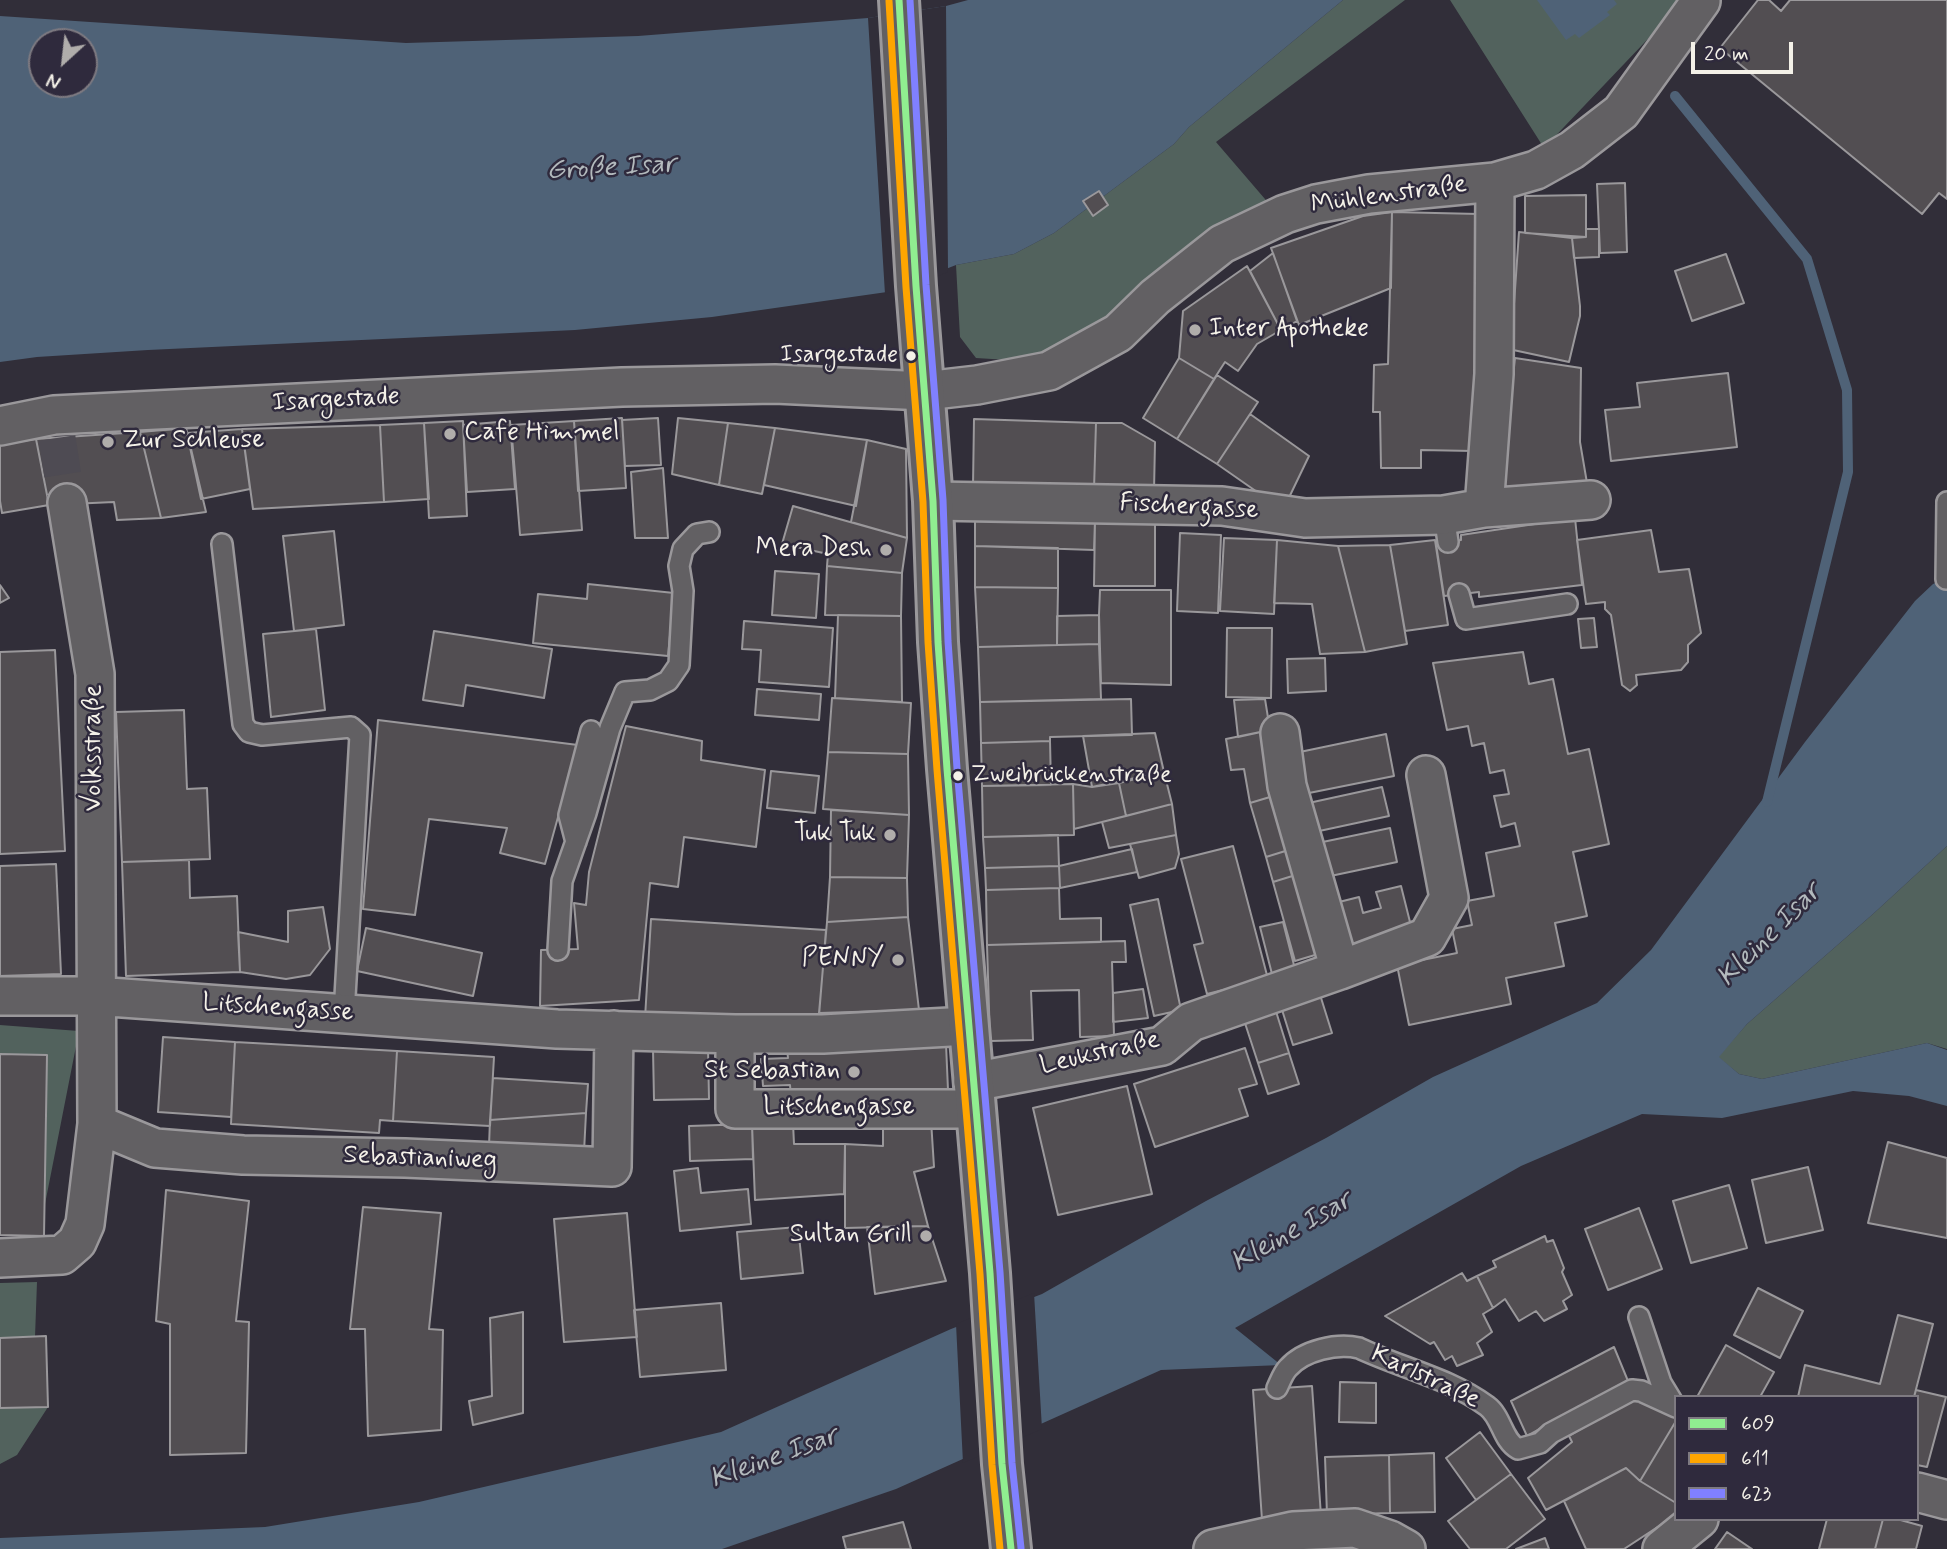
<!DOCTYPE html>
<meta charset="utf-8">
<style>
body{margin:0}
#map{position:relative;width:1947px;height:1549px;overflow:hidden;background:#312e39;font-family:Mynerve,sans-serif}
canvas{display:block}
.legend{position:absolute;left:1674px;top:1395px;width:245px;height:126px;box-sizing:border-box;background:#2f2a3d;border:2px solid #7e7a81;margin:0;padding:9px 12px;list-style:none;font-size:21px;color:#f4f1e8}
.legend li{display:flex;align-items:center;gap:14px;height:35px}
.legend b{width:35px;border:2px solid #7e7a81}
.north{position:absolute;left:28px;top:28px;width:70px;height:70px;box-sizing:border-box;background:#2f2a3d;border:2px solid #7e7a81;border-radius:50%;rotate:207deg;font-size:19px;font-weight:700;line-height:28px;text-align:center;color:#f4f1e8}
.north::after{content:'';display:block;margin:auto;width:24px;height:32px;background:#b0adab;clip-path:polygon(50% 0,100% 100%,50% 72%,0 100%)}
.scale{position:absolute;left:1691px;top:42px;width:102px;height:32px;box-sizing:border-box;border:4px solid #f4f1e8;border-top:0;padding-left:9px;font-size:21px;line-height:24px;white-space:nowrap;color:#f4f1e8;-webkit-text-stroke:5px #2f2a3d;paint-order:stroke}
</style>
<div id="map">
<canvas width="1947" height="1549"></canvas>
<ul class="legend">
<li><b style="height:9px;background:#90ee90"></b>609</li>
<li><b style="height:9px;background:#ffa500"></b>611</li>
<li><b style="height:9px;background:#8080ff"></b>623</li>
</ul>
<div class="north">N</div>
<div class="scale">20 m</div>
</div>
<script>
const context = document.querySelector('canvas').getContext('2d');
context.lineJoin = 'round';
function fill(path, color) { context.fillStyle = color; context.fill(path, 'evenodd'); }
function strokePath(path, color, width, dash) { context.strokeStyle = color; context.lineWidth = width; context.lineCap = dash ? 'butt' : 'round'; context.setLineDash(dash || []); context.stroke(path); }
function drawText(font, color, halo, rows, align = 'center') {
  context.font = font + ' Mynerve,sans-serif'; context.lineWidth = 5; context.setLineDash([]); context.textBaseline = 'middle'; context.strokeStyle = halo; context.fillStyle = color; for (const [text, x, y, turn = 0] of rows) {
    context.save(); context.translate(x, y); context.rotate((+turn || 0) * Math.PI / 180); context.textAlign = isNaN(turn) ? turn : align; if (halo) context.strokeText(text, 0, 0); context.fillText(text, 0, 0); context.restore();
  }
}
fill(new Path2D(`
 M1343,0H1405L1216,142L1277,213L1166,266L1091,330L1024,361L976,358L960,337L956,265L1014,254L1054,233L1174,144L1189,127Z
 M1450,0H1685L1544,148Z
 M1947,846V1049L1927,1043L1762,1079L1739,1074L1718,1057L1747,1024L1873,914Z
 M0,1025L79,1031L45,1204L47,1055L0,1054Z
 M37,1282L35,1337L0,1338V1283Z
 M48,1407L17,1455L0,1464V1408Z`), '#52625d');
fill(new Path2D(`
 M968,0H1343L1189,127L1174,144L1054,233L1014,254L956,265L887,292L712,317L575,330L148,350L37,357L0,362V16L406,43L638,36L868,18L946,6ZM42,42H84V84H42Z
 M1537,0H1614L1617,4L1607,12L1610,15L1579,38L1575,34L1566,40Z
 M1947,578V846L1873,914L1747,1024L1719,1057L1739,1074L1762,1079L1927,1043L1947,1050V1106L1909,1096L1853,1091L1722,1118L1642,1114L1521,1166L1235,1328L1281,1365L1161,1370L896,1489L722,1549H0V1538L265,1527L419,1502L721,1432L951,1329L1042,1294L1206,1201L1326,1138L1433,1077L1597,1003L1651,950L1805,742L1915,601L1933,584Z`), '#4f6277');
fill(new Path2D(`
 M946,6L948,272L909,287L885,294L868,18Z
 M1034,1293L1042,1429L963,1463L956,1324Z`), '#312e39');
strokePath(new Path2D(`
 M1675,96L1807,259L1847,390L1848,472L1767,802`), '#4f6277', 10);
const building = new Path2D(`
 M1758,0H1769L1781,11L1790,0H1947V199L1939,193L1922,214L1720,48Z
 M1625,183L1627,252L1600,253L1597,184Z
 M1099,191L1108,205L1093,216L1083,201Z
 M1586,195V237L1525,233V196Z
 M1392,212L1479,214L1473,451L1421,450V468H1381L1380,412H1373L1374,365L1388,364Z
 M1392,212L1391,288L1299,325L1271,248L1363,216Z
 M1586,229H1599V257L1574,258L1572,238L1586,237Z
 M1519,232L1572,238L1580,306V316L1569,362L1504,348L1514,304Z
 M1273,253L1297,321L1281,330L1250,271Z
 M1726,254L1744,303L1692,321L1675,271Z
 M1247,266L1281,330L1257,344L1238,371L1225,362L1214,379L1179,358L1183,311Z
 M1179,358L1214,379L1177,439L1143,418Z
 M1515,358L1581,368L1580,442L1587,483L1501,488Z
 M1728,373L1737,447L1611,461L1605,410L1640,407L1637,383Z
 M1217,375L1258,402L1217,464L1177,439Z
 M1250,414L1309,456L1283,510L1217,464Z
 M622,418L626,488L578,491L574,421Z
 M658,418L661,465L625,466L622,420Z
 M678,418L728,423L719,485L672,474Z
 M974,419L1096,423L1094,489L973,486Z
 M463,421L467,516L429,518L424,423Z
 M510,421L515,489L467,492L463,425Z
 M574,421L582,530L520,535L511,425Z
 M424,423L429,499L384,502L380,425Z
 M728,423L775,428L762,494L719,485Z
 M1096,423H1122L1155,442L1154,491L1094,489Z
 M380,425L384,502L253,509L242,429Z
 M186,428L206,512L161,518L140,432Z
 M775,428L867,440L856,506L764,485Z
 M242,429L250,489L201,499L187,433Z
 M140,432L161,518L117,520L114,502L49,505L36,439Z
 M36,439L49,505L2,513L0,501V444Z
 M867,440L906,449L907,538L851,522Z
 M663,468L668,538H635L631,472Z
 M793,506L907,538L902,573L827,566L828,554L782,544Z
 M975,515L1095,520L1094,550L975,546Z
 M1575,518L1582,585L1479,597V592L1444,596L1436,544L1461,540V535Z
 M1095,520L1155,521V586H1094Z
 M1651,530L1659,572L1689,569L1701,633L1688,645V662L1681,670L1636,675L1637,685L1630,691L1622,685L1611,615L1605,609V602L1586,604L1577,540Z
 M334,531L344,625L294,631L283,536Z
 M1180,533L1221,535L1218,613L1177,611Z
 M1224,538L1277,540L1274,614L1220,611Z
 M1277,540L1338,546L1365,652L1320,654L1312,604L1274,603Z
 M1435,540L1448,625L1405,631L1390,545Z
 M1390,545L1407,644L1365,652L1338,546Z
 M975,546L1058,548V588L975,587Z
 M827,566L902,573L901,616L825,615Z
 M775,571L819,574L816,618L772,615Z
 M588,584L674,593L668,656L533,643L538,594L587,599Z
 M0,585L9,598L0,603Z
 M975,587L1058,588L1057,645L978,647Z
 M1100,590H1171V685L1101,683L1099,615Z
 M838,615L901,616L902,702L835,698Z
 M1099,615V644L1057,645V616Z
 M1594,618L1597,647L1581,648L1578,619Z
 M744,621L833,628L829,687L759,682L761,650L742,649Z
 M1227,628H1272L1271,698L1226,697Z
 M316,629L325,710L271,717L263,634Z
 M434,631L552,649L544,698L466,685L463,706L423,700Z
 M1099,644L1101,699L980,702L978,647Z
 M55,650L65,851L0,854V652Z
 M1523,652L1529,684L1553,679L1568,754L1589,749L1609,844L1573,852L1587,916L1555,923L1564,966L1506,978L1511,1004L1409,1025L1397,965L1457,953L1452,929L1472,925L1467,901L1494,896L1486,853L1520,846L1515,823L1501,827L1494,796L1509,794L1504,770L1490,773L1484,743L1472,746L1468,726L1447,730L1433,663Z
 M1325,658L1326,691L1288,693L1287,659Z
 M757,689L821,694L819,720L755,715Z
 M832,698L911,703L908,754L828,752Z
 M1131,699L1132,735L1050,737V741L981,743L980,702Z
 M1265,699L1270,730L1238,737L1234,700Z
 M184,710L187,789L207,788L210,859L122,862L116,712Z
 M378,720L578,745L545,864L500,853L507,828L429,819L415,915L363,909Z
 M626,726L702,741L701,760L765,770L756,847L684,837L678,887L650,883L639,1000L540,1006L541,950L578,949L574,903L586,905L589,872Z
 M1270,730L1280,794L1250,803L1244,769L1231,770L1226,739Z
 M1155,733L1164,772L1092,787L1083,736Z
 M1386,734L1394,776L1304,794L1295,753Z
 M1050,741L1051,785L982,786L981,743Z
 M828,752L908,754L909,815L823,809Z
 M771,771L819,776L815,813L767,808Z
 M1164,772L1172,804L1126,816L1119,783Z
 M1119,783L1126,816L1074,829L1073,784L1092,787Z
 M1073,784L1074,835L983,837L982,786Z
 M1382,787L1389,816L1310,833L1304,804Z
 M1280,794L1295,848L1266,857L1250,803Z
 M1172,804L1176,835L1109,848L1102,822Z
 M831,810L909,815L907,878L830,877Z
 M1390,828L1397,862L1321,878L1313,844Z
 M1058,835L1059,866L985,868L983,837Z
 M1176,835L1179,854L1175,868L1139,878L1130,844Z
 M1233,846L1268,979L1207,994L1194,945L1203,943L1181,859Z
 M1295,848L1302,873L1273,882L1266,857Z
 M1132,849L1137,872L1060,888L1059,866Z
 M189,860L190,898L237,896L240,972L126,976L122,862Z
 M56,864L61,974L0,976V866Z
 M1059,866L1060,888L986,890L985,868Z
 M1302,873L1325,952L1295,961L1273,882Z
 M830,877L907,878L908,917L827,922Z
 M1401,886L1412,930L1345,960L1331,904L1359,897L1363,913L1381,908L1376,892Z
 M1059,888L1060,919L1101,918V942L987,945L986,890Z
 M1158,899L1181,1010L1154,1016L1130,905Z
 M323,907L330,949L310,975L286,979L240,972L238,932L288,942V911Z
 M908,917L919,1010L819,1013L827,922Z
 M651,919L826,930L818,1028L645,1018Z
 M1283,922L1296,973L1273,978L1260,927Z
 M366,928L482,953L473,996L357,971Z
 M1125,941L1126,962H1112L1114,1036L1080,1037L1079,990L1031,991L1033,1040L990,1041L987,945Z
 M1317,985L1332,1033L1293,1045L1278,997Z
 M1143,989L1148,1018L1113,1022V993Z
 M1274,1005L1289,1053L1258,1063L1242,1014Z
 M163,1037L235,1042L231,1117L158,1112Z
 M235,1042L397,1051L393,1121L380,1120L379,1133L231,1124Z
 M946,1044L948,1090L791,1096L790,1085L763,1086L761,1059L788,1058L787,1049Z
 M708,1048L709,1099L654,1100L653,1049Z
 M1245,1048L1257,1084L1239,1089L1248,1116L1155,1147L1134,1084Z
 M397,1051L494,1057L490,1126L393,1121Z
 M1289,1053L1299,1084L1268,1094L1258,1063Z
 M0,1054L47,1055L44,1236L0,1235Z
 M493,1078L588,1084L586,1113L490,1120Z
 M1127,1086L1152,1194L1058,1215L1033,1108Z
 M586,1113L584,1152L489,1146L490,1120Z
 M931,1120L934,1167L914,1172L928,1226L845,1228V1144L883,1146V1121Z
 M793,1123L794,1144H845L844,1194L755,1200L752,1124Z
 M752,1124L753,1159L690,1161L689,1126Z
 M1888,1142L1947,1158V1238L1868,1223Z
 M1808,1167L1823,1230L1766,1243L1752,1180Z
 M698,1168L701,1193L748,1189L751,1224L680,1231L674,1171Z
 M1729,1185L1747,1248L1691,1263L1673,1201Z
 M166,1190L249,1201L236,1321L249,1322L246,1453L170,1455V1324L156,1321Z
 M363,1207L441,1213L429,1329L443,1330L441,1430L368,1436L365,1329H350Z
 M1639,1208L1662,1269L1608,1290L1585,1229Z
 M627,1213L637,1337L564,1342L554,1219Z
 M928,1226L946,1281L875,1294L867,1227Z
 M798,1227L803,1273L741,1279L737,1232Z
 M1545,1236L1547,1242L1553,1240L1564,1268L1562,1272L1572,1295L1563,1301L1567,1309L1544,1321L1536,1311L1519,1321L1505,1299L1493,1308L1477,1276L1496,1267L1493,1261Z
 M1462,1273L1467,1281L1477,1276L1493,1308L1483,1314L1492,1332L1477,1343L1483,1355L1457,1366L1452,1356L1445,1360L1434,1342L1430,1344L1385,1316Z
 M1758,1288L1803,1311L1780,1358L1734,1335Z
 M721,1303L726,1370L640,1377L634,1310Z
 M523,1312V1413L473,1425L469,1401L492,1396L490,1318Z
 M1898,1315L1933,1324L1914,1397H1798L1805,1365L1880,1384Z
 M46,1336L48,1407L0,1408V1338Z
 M1726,1345L1774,1372L1760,1397H1697Z
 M1614,1347L1628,1381L1527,1436L1511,1401Z
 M1340,1382L1376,1383V1423L1339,1422Z
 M1312,1386L1321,1516L1262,1520L1253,1390Z
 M1916,1390L1946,1397L1927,1467L1917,1465V1397H1914Z
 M1639,1395L1676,1411V1421L1640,1481L1626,1468L1546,1510L1528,1478L1572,1442L1569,1436Z
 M1676,1421V1503L1640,1481Z
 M1480,1432L1511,1474L1476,1500L1446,1458Z
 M1434,1453L1435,1512L1390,1513L1389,1455Z
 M1389,1455L1390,1513L1327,1515L1325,1457Z
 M1626,1468L1640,1481L1676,1503V1515L1624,1549H1586L1564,1501Z
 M1511,1474L1545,1519L1506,1549H1470L1448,1521Z
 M1827,1519H1883L1875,1549H1819Z
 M1883,1519H1897L1922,1526L1916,1549H1875Z
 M903,1522L911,1549H846L843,1537Z
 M1727,1532L1752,1549H1715Z
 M1545,1538L1549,1549H1516Z`);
fill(building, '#524e52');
strokePath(building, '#9a989b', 2);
strokePath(new Path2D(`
 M57,438L67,503`), '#4e4b53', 37, [37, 18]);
const service = new Path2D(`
 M1444,515L1448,542
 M222,544L243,724L249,732L262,735L351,727L360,735L344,1014
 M1946,579L1947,502
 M1459,594L1466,619L1567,604
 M576,842L569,815L591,731
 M558,950L562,881L586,813L610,728L625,692L650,690L668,681L679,665L683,591L679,566L683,549L697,534L709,532
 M1639,1317L1661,1383L1675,1406
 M1277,1388C1280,1382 1283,1373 1288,1368C1304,1350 1337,1343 1359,1348C1401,1368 1449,1378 1487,1406C1502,1417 1502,1440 1518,1449L1540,1443L1551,1433L1632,1390L1641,1391L1676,1407`);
const minor = new Path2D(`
 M0,426L54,415L622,387L775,384L925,391L977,385L1049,371L1118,333L1155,297L1222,244L1285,214L1316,204L1369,194L1495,182L1536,170L1572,150L1621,112L1701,1
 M933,501L1222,506L1305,518L1444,515L1484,508L1494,374L1495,182
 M1484,508L1591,500
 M1340,970L1427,937L1449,898L1426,775
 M0,996H95L557,1029L735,1034H823L968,1026
 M735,1034V1109H975
 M973,1082L1162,1046L1191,1022L1340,970L1287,786L1280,733
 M97,1124L155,1148L243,1155L405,1158L612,1167L614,1030
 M0,1258L62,1255L77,1242L85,1224L97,1124L95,674L67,503
 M1917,1492L1947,1500
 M1213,1549L1293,1531L1355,1528L1390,1540L1406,1549
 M1662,1549L1699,1519`);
const tertiary = new Path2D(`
 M899,0L916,286L933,501L938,642L947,769L990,1273L1002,1464L1011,1549`);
strokePath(service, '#9a989b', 24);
strokePath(minor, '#9a989b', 42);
strokePath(tertiary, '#9a989b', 44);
strokePath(service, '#626063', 19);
strokePath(minor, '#626063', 37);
strokePath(tertiary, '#626063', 38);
strokePath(new Path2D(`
 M899,0L916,286L933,501L938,642L947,769L990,1273L1002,1464L1011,1549`), '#90ee90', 7);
strokePath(new Path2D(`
 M889,1L906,287L923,502L928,642L937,770L980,1274L992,1465L1000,1549`), '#ffa500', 7);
strokePath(new Path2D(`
 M910,0L926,285L943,500L948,641L957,768L1000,1272L1012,1463L1021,1548`), '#8080ff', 7);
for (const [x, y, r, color] of [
 [1195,330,7,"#b0adab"],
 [911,356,6,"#f4f1e8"],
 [450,434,7,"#b0adab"],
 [108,442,7,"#b0adab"],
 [886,550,7,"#b0adab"],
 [958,776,6,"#f4f1e8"],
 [890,835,7,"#b0adab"],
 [898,960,7,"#b0adab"],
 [854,1072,7,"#b0adab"],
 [926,1236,7,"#b0adab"]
]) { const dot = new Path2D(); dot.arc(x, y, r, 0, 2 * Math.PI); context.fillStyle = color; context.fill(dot); strokePath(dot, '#2f2a3d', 2.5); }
drawText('24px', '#f4f1e8', '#2f2a3d', [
 ["Isargestade",898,356],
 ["Zweibrückenstraße",971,776,"left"]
], 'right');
drawText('26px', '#f4f1e8', '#2f2a3d', [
 ["Mühlenstraße",1389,196,-8],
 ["Isargestade",336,401,-3],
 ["Fischergasse",1189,508,3],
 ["Volksstraße",95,748,-90],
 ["Litschengasse",278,1009,4],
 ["Leukstraße",1100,1054,-13],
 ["Litschengasse",839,1109],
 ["Sebastianiweg",420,1159,2],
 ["Karlstraße",1425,1378,25]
]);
drawText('26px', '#f4f1e8', '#2f2a3d', [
 ["Inter Apotheke",1209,330,"left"],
 ["Cafe Himmel",464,434,"left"],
 ["Zur Schleuse",122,442,"left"],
 ["Mera Desh",872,550],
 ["Tuk Tuk",876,835],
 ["PENNY",884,960],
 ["St Sebastian",840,1072],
 ["Sultan Grill",912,1236]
], 'right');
drawText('italic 28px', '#b3babd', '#2f2a3d', [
 ["Große Isar",611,169,-3],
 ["Kleine Isar",1770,936,-45],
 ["Kleine Isar",1292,1233,-30],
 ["Kleine Isar",774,1459,-20]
]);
</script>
